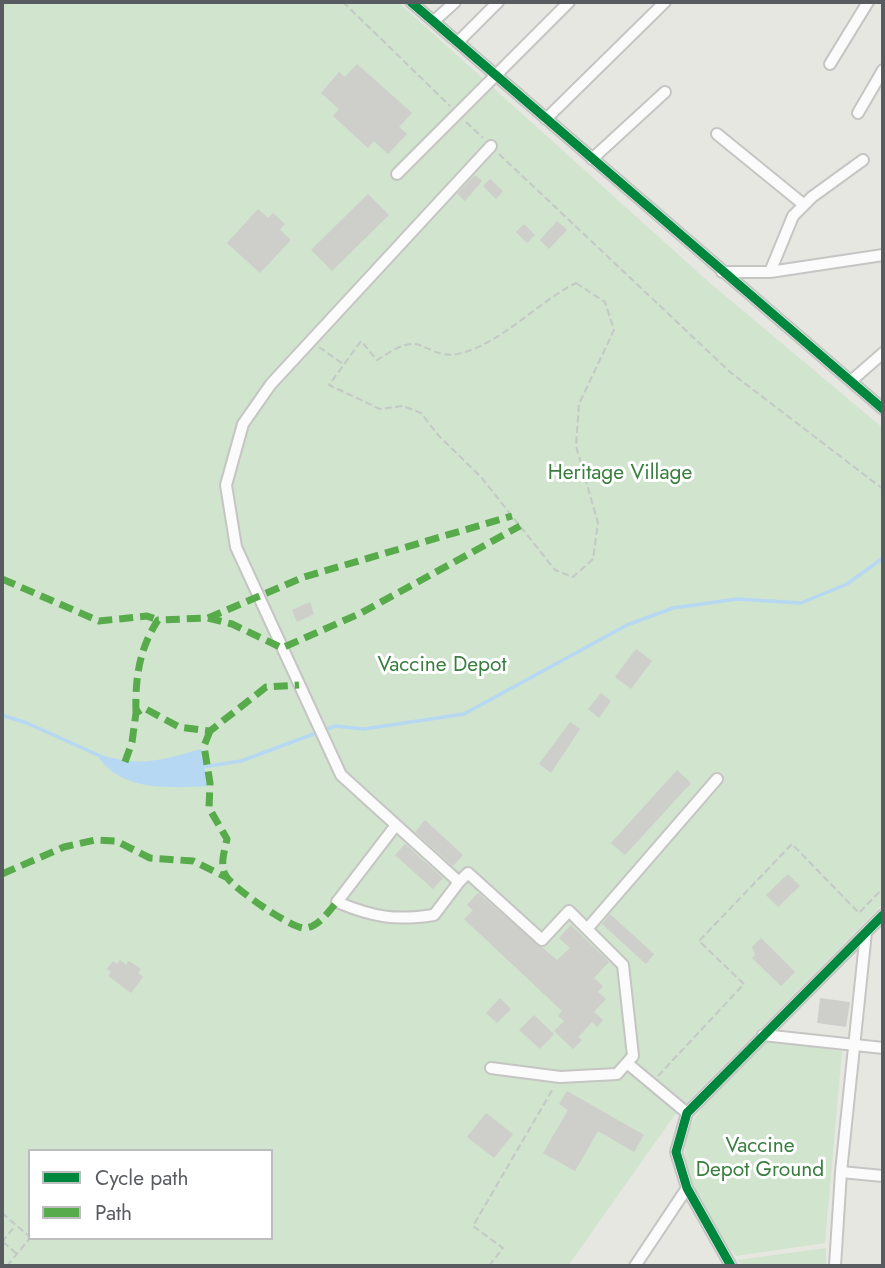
<!DOCTYPE html>
<style>
body{margin:0}
#map{position:relative;width:885px;height:1268px;overflow:hidden;background:#e7e7e2;font-family:Jost,sans-serif}
canvas{display:block}
.frame{position:absolute;inset:0;border:4px solid #585b60;pointer-events:none}
.legend{position:absolute;left:28px;top:1149px;width:245px;height:91px;box-sizing:border-box;background:#fff;border:2px solid #bcbdbf;margin:0;padding:9px 12px;list-style:none;font-size:21px;color:#585b60}
.legend li{display:flex;align-items:center;gap:14px;height:35px}
.legend b{width:35px;border:2px solid #bcbdbf}
</style>
<div id="map">
<canvas width="885" height="1268"></canvas>
<div class="frame"></div>
<ul class="legend">
<li><b style="height:9px;background:#00873e"></b>Cycle path</li>
<li><b style="height:9px;background:#58ab4b"></b>Path</li>
</ul>
</div>
<script>
const context = document.querySelector('canvas').getContext('2d');
context.lineJoin = 'round';
function fill(path, color) { context.fillStyle = color; context.fill(path, 'evenodd'); }
function strokePath(path, color, width, dash) { context.strokeStyle = color; context.lineWidth = width; context.lineCap = dash ? 'butt' : 'round'; context.setLineDash(dash || []); context.stroke(path); }
function drawText(font, color, halo, rows, align = 'center') {
  context.font = font + ' Jost,sans-serif'; context.lineWidth = 6; context.setLineDash([]); context.textBaseline = 'middle'; context.strokeStyle = halo; context.fillStyle = color; for (const [text, x, y, turn = 0] of rows) {
    context.save(); context.translate(x, y); context.rotate((+turn || 0) * Math.PI / 180); context.textAlign = isNaN(turn) ? turn : align; if (halo) context.strokeText(text, 0, 0); context.fillText(text, 0, 0); context.restore();
  }
}
fill(new Path2D(`
 M2,2H398L711,284L883,428V904L676,1113L568,1266H2ZM30,1151H271V1238H30Z
 M766,1041L842,1051L825,1243L736,1256C710,1223 667,1165 693,1121C712,1091 741,1066 766,1041Z
 M826,1248V1266H743L737,1260Z`), '#d0e4ce');
fill(new Path2D(`
 M201,749L208,786C169,788 118,792 96,753C138,768 159,761 201,749Z`), '#b6d8f2');
strokePath(new Path2D(`
 M2,715L27,723L100,756
 M202,767L241,761L335,726L364,729L464,714L627,625L673,608L737,599L801,603L847,584L883,558`), '#b6d8f2', 3.5);
fill(new Path2D(`
 M357,64L412,113L399,127L407,134L388,154L374,141L368,148L333,116L339,109L321,93L339,72L345,77Z
 M475,175L482,181L465,201L457,194Z
 M490,179L503,191L496,199L483,186Z
 M368,194L389,215L332,271L311,250Z
 M258,209L268,218L273,213L285,224L280,230L291,240L260,273L227,243Z
 M557,221L567,230L549,249L540,240Z
 M524,224L535,235L527,243L516,232Z
 M310,602L314,614L297,622L292,610Z
 M636,649L652,661L631,689L615,677Z
 M601,693L611,701L599,718L588,709Z
 M570,722L580,729L551,773L539,764Z
 M677,770L691,783L625,855L611,843Z
 M425,820L463,855L453,866L415,832Z
 M405,844L443,878L433,889L395,855Z
 M788,874L800,886L778,907L766,895Z
 M478,893L557,960L570,948L559,938L571,925L609,962L594,978L603,986L598,992L606,999L594,1012L603,1020L597,1027L592,1022L578,1037L582,1040L573,1049L554,1031L564,1021L558,1016L562,1011L464,919L473,910L467,905Z
 M610,914L654,954L646,964L602,924Z
 M761,938L795,972L781,986L752,958L755,955L752,947Z
 M120,960L126,965L129,961L141,969L138,973L143,977L131,993L108,976L111,972L107,969L113,961L117,964Z
 M500,998L511,1009L497,1023L486,1013Z
 M820,998L850,1002L846,1027L817,1023Z
 M534,1015L554,1034L540,1049L519,1030Z
 M567,1091L644,1135L634,1152L598,1131L575,1171L543,1153L568,1110L559,1104Z
 M486,1113L513,1134L494,1158L467,1137Z`), '#cececb');
const minor = new Path2D(`
 M411,2L883,409
 M434,21L455,2
 M458,42L498,2
 M830,64L868,2
 M858,113L883,70
 M546,119L665,2
 M717,134L803,204
 M491,146L271,384L243,424L226,485L236,547L341,775L459,882L468,873L542,940L569,911L623,965L633,1056L617,1074L560,1077L491,1068
 M592,159L665,92
 M397,174L569,2
 M722,272H770L883,255
 M770,272L793,216L812,197L863,160
 M851,381L883,353
 M396,825L337,902C373,917 395,921 434,915L459,882
 M587,929L717,779
 M763,1035L883,1048
 M627,1063L687,1113
 M841,1172L883,1176
 M635,1266L687,1188
 M731,1266L687,1188L676,1152L687,1113L883,915
 M835,1266L841,1172L866,932`);
strokePath(minor, '#c5c5c4', 14);
strokePath(new Path2D(`
 M343,2L450,106
 M466,122L483,138
 M499,154L730,372L883,489
 M576,283L605,302L614,330L579,404L576,446L598,523L593,559L573,577L555,570L481,477L439,436L421,413L403,406L380,409L329,385L361,341L377,360C387,354 399,345 411,344C426,343 437,360 462,353C506,340 536,303 576,283Z
 M319,347L343,364
 M658,1076L744,984L699,941L792,844L859,913L883,888
 M2,1213L30,1237
 M2,1242L15,1226
 M3,1242L17,1254
 M2,1264L4,1266
 M7,1266L30,1238
 M489,1266L503,1248L473,1226L554,1087`), '#c4c8c6', 2, [7, 3.5]);
strokePath(minor, '#fbfbfb', 10);
strokePath(new Path2D(`
 M2,579L99,621L147,616L158,620
 M208,618L304,577L512,516
 M136,713C135,679 139,649 158,620L208,618L232,624L282,648L361,613L520,526
 M210,731L204,746L210,783L209,808L227,839C225,850 219,865 226,876C233,888 288,926 303,928C317,929 328,912 337,902
 M125,762L132,742L136,713L144,708L179,727L210,731L266,687L299,685
 M2,874L64,847L95,840L116,841L150,858L193,861L226,877`), '#58ab4b', 7, [14, 7]);
strokePath(new Path2D(`
 M411,2L883,409
 M731,1266L687,1188L676,1152L687,1113L883,915`), '#00873e', 9);
drawText('21px', '#397e3e', '#fff', [
 ["Heritage Village",620,474],
 ["Vaccine Depot",442,666],
 ["Vaccine",760,1147],
 ["Depot Ground",760,1171]
]);
</script>
